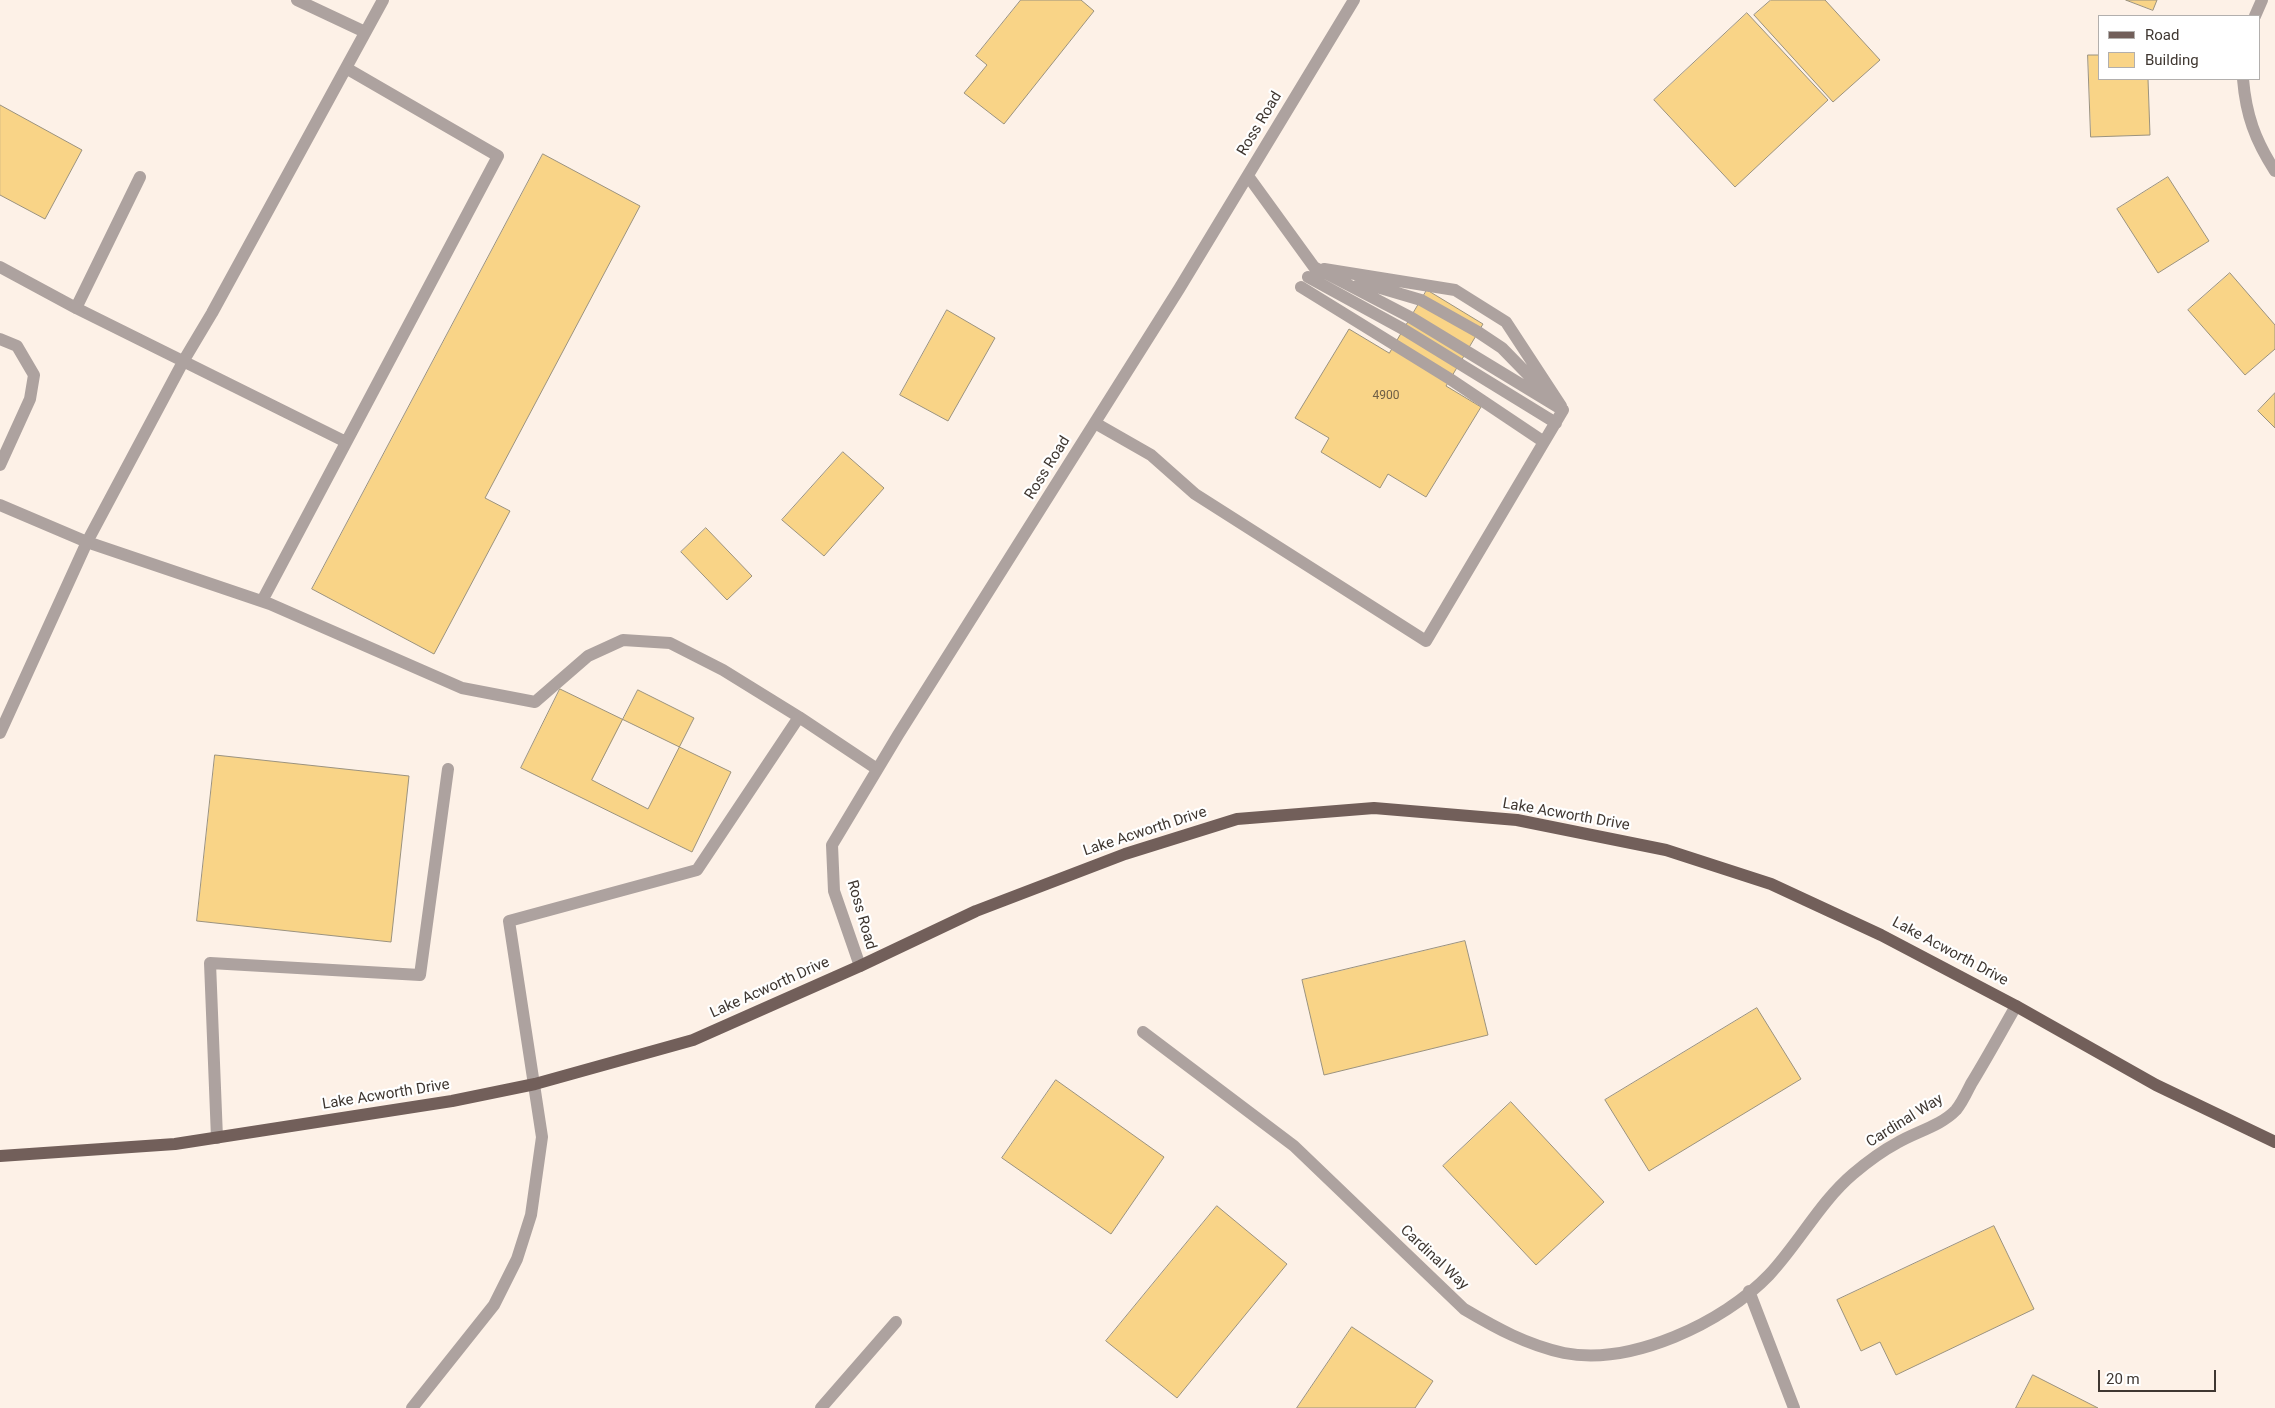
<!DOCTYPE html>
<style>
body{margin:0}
#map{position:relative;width:2275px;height:1408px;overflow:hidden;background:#fdf1e7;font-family:Roboto,sans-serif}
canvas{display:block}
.legend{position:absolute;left:2098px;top:15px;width:162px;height:65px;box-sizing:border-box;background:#fff;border:1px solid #b2afad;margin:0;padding:6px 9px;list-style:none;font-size:15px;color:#3f3731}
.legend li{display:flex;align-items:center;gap:10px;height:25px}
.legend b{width:25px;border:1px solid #b2afad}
.scale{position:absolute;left:2098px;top:1370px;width:118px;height:22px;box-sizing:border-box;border:2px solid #3f3731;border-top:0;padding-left:6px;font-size:15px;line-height:18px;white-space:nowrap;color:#3f3731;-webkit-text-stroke:4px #fff;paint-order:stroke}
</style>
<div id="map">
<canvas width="2275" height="1408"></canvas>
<ul class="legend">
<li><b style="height:6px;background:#725f5a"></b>Road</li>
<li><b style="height:14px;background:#f9d487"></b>Building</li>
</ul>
<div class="scale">20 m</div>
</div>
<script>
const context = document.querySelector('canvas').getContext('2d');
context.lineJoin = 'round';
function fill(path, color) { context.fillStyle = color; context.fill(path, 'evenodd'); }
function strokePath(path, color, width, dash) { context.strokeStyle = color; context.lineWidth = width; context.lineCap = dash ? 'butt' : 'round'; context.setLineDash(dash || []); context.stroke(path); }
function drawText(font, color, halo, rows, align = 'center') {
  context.font = font + ' Roboto,sans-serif'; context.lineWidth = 4.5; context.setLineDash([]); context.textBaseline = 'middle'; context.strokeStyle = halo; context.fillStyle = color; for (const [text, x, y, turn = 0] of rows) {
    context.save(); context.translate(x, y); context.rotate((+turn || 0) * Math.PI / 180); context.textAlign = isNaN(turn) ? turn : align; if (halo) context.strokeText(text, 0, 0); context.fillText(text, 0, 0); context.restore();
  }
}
const building = new Path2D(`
 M1021,0H1081L1094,11L1004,124L964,93L987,65L976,56Z
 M1771,0H1825L1880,60L1833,102L1754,15Z
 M2126,0H2157L2153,10Z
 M1747,13L1828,100L1735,187L1654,100Z
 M2088,55H2099V79H2148L2150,135L2091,137Z
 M0,105L82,150L45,219L0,195Z
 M543,154L640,206L485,498L510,511L434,654L312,589Z
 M2168,177L2209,241L2158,273L2117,209Z
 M2230,273L2275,325V349L2245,375L2188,310Z
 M1427,290L1483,324L1446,386L1481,407L1426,497L1388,474L1380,488L1321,452L1329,438L1295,418L1349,329L1389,353Z
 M947,310L995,338L948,421L900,395Z
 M2275,393V428L2258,411Z
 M843,452L884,488L824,556L782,520Z
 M706,528L752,576L727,600L681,552Z
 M560,689L731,772L692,852L521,768Z
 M638,690L694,718L648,809L592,780Z
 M215,755L409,776L391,942L197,921Z
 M1465,941L1488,1035L1324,1075L1302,980Z
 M1757,1008L1801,1079L1649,1171L1605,1100Z
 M1056,1080L1164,1157L1111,1234L1002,1158Z
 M1511,1102L1604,1202L1536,1265L1443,1166Z
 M1217,1206L1287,1264L1177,1398L1106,1341Z
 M1994,1226L2034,1309L1896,1375L1880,1342L1861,1351L1837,1300Z
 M1352,1327L1433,1381L1415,1408H1297Z
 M2033,1375L2098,1408H2016Z`);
fill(building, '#f9d487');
strokePath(building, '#9b927e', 1);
strokePath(new Path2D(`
 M297,0L365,32
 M2255,16L2262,0
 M2243,79C2246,115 2255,140 2275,171
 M1248,176L1314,267L1410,317L1563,410
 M0,267L76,308L346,442
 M1324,269L1455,290L1506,322L1561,406
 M1308,277L1403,329L1556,423
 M1360,282L1421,300L1478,332L1502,348L1544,391
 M1301,287L1450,379L1544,442
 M76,308L140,177
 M0,339L17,346L34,375L30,399L0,465
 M1095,423L1151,455L1195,494L1426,641L1563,410
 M0,505L87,542L270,604L462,688L535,702L588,656L623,640L670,643L723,670L799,717
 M262,601L498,156L346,68
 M0,733L87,542L184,360L212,313L383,0
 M860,966L834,891L832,845L898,735L1179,289L1354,0
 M1143,1032L1294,1146L1464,1309C1496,1328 1527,1345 1564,1353C1631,1366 1723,1323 1769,1275C1799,1243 1820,1202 1853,1174C1866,1163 1882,1151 1897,1143C1915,1132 1941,1126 1956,1110C1962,1103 1967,1092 1971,1084C1987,1058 2001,1032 2016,1006
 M217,1138L210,963L420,975L448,769
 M1749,1291L1794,1408
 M412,1408L494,1305L517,1259L531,1215L542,1137L509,921L697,870L799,717L877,769
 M821,1408L896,1322`), '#ada29f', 12);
strokePath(new Path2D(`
 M0,1156L175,1144L452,1101L535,1084L693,1040L860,966L976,911L1125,854L1237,819L1374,808L1517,820L1666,850L1771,884L1881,935L2016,1006L2156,1085L2275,1142`), '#725f5a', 12);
drawText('12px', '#6e5e46', null, [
 ["4900",1386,396]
]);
drawText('15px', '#3f3731', '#fff', [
 ["Ross Road",1260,124,-59],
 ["Ross Road",1048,468,-58],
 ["Lake Acworth Drive",1566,815,10],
 ["Lake Acworth Drive",1145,832,-18],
 ["Ross Road",861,915,74],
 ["Lake Acworth Drive",1950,952,28],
 ["Lake Acworth Drive",770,988,-24],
 ["Lake Acworth Drive",386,1095,-9],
 ["Cardinal Way",1905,1121,-32],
 ["Cardinal Way",1434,1258,43]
]);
</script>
